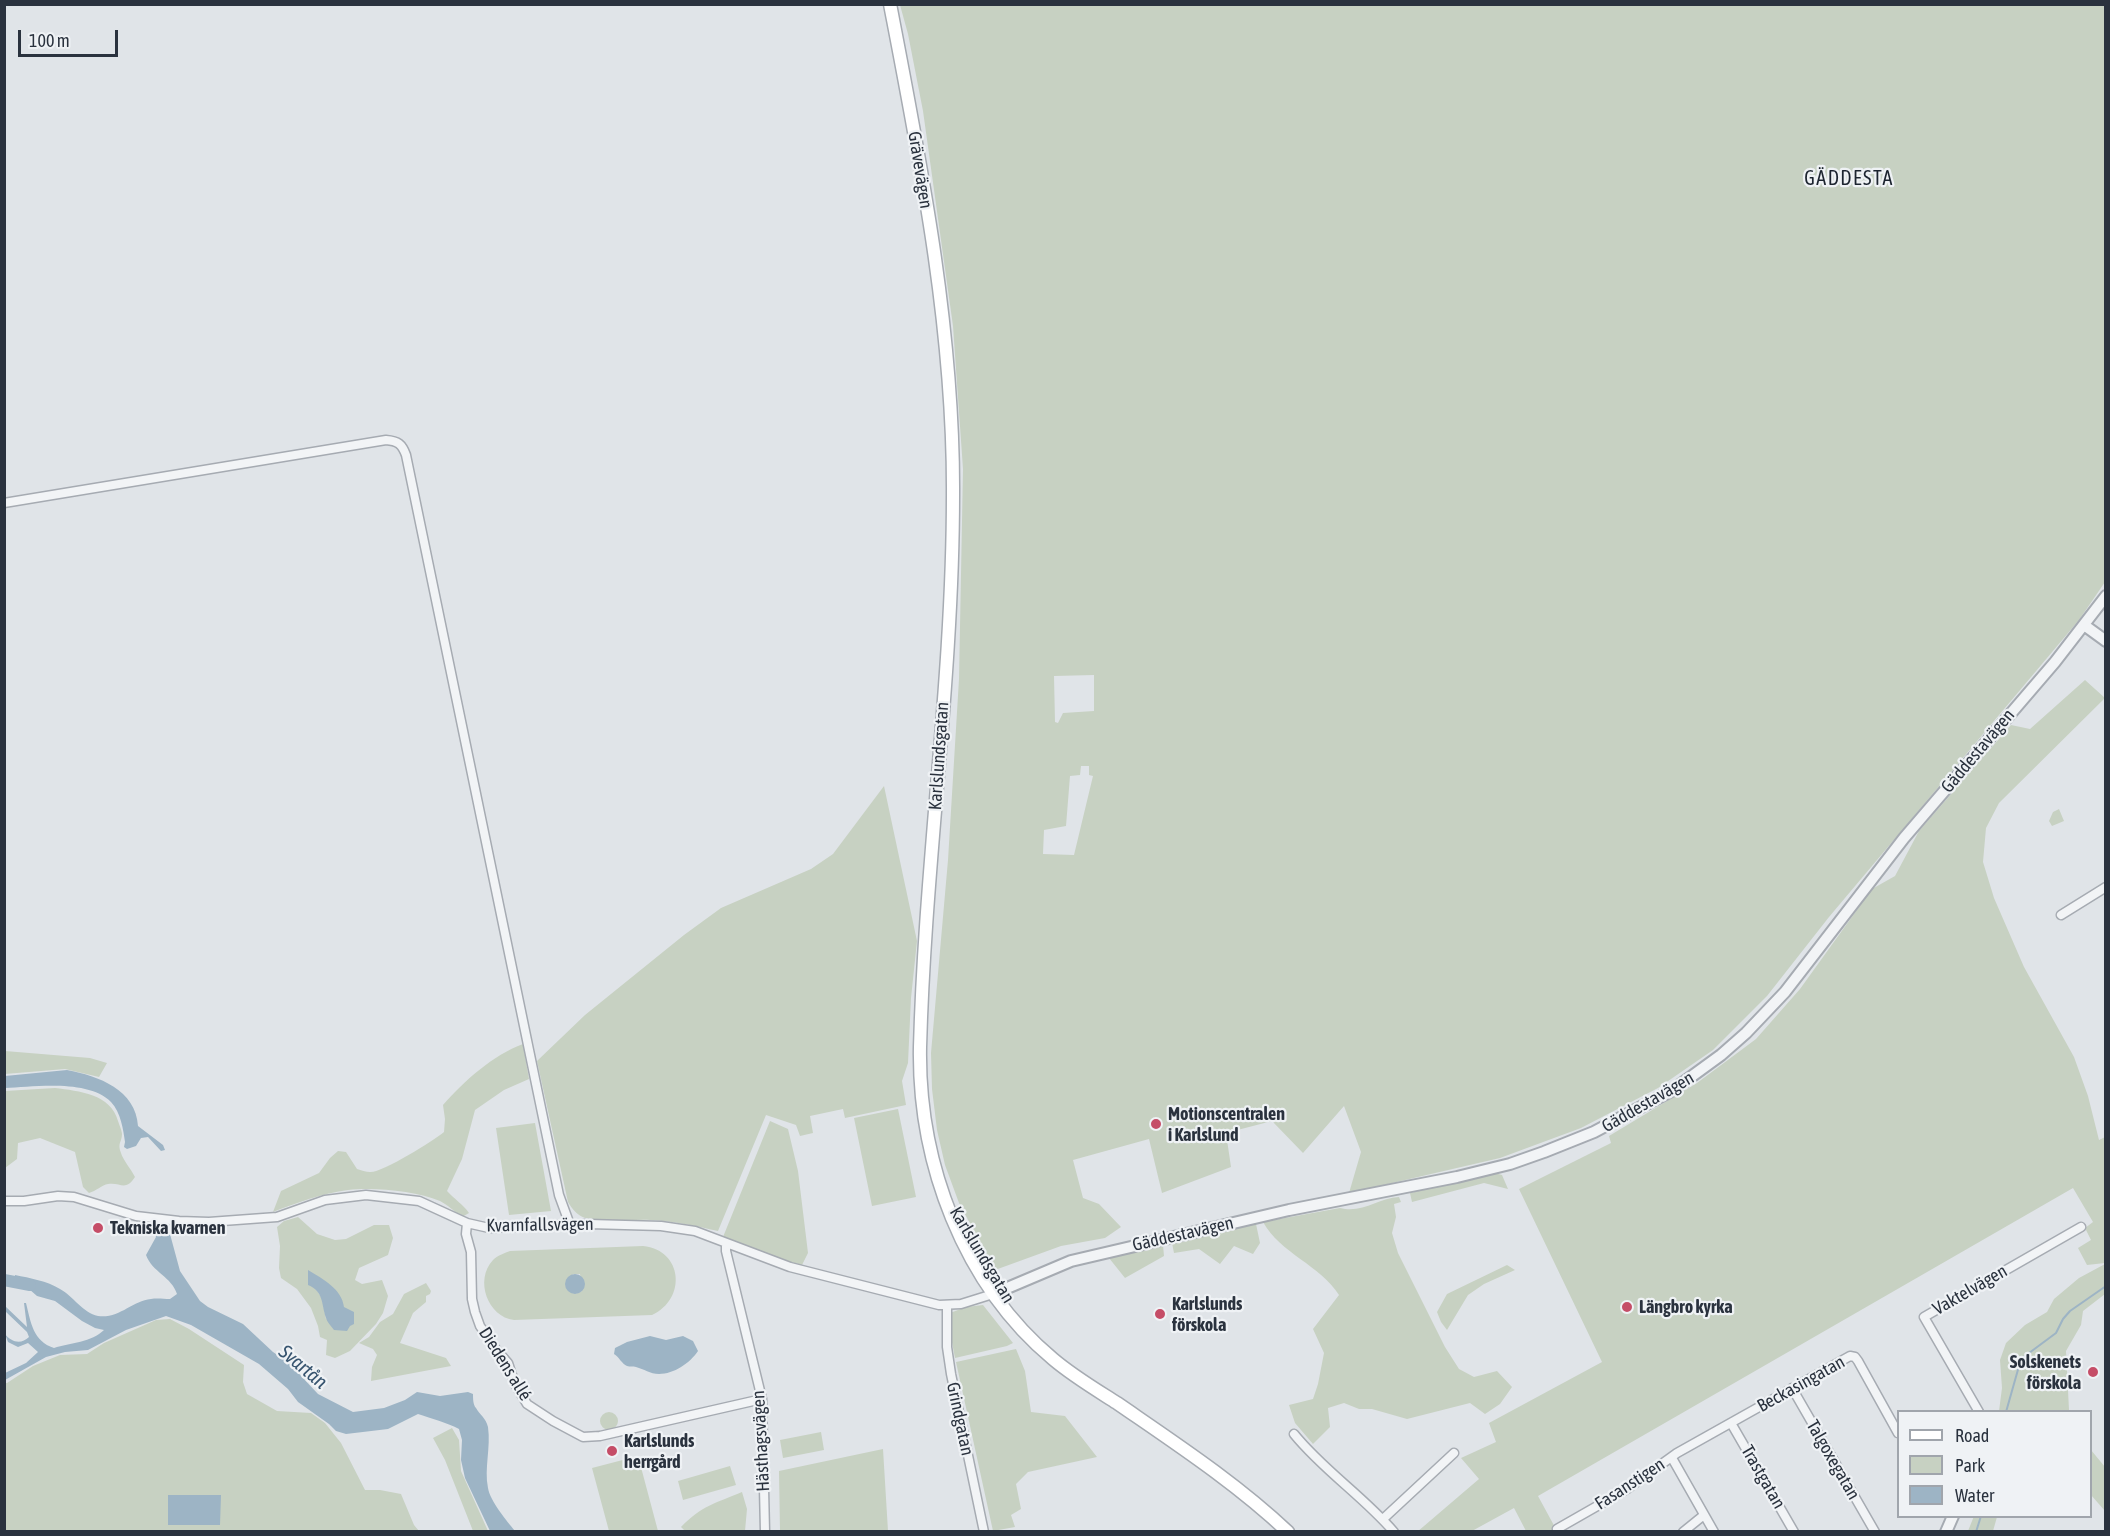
<!DOCTYPE html>
<meta charset="utf-8">
<style>
body{margin:0}
#map{position:relative;width:2110px;height:1536px;overflow:hidden;background:#e0e4e8;font-family:"Asap Condensed",sans-serif}
canvas{display:block}
.frame{position:absolute;inset:0;border:6px solid #2a323e;pointer-events:none}
.legend{position:absolute;left:1897px;top:1410px;width:195px;height:108px;box-sizing:border-box;background:#eff2f5;border:2px solid #a0a5ac;margin:0;padding:8px 10px;list-style:none;font-size:18px;color:#2a323e}
.legend li{display:flex;align-items:center;gap:12px;height:30px}
.legend b{width:30px;border:2px solid #a0a5ac}
.scale{position:absolute;left:18px;top:30px;width:100px;height:27px;box-sizing:border-box;border:3px solid #2a323e;border-top:0;padding-left:8px;font-size:18px;line-height:21px;white-space:nowrap;color:#2a323e;-webkit-text-stroke:4px #eff2f5;paint-order:stroke}
</style>
<div id="map">
<canvas width="2110" height="1536"></canvas>
<div class="frame"></div>
<ul class="legend">
<li><b style="height:8px;background:#fff"></b>Road</li>
<li><b style="height:16px;background:#c7d1c2"></b>Park</li>
<li><b style="height:16px;background:#9db4c5"></b>Water</li>
</ul>
<div class="scale">100 m</div>
</div>
<script>
const context = document.querySelector('canvas').getContext('2d');
context.lineJoin = 'round';
function fill(path, color) { context.fillStyle = color; context.fill(path, 'evenodd'); }
function strokePath(path, color, width, dash) { context.strokeStyle = color; context.lineWidth = width; context.lineCap = dash ? 'butt' : 'round'; context.setLineDash(dash || []); context.stroke(path); }
function drawText(font, color, halo, rows, align = 'center') {
  context.font = font + ' "Asap Condensed",sans-serif'; context.lineWidth = 4.5; context.setLineDash([]); context.textBaseline = 'middle'; context.strokeStyle = halo; context.fillStyle = color; for (const [text, x, y, turn = 0] of rows) {
    context.save(); context.translate(x, y); context.rotate((+turn || 0) * Math.PI / 180); context.textAlign = isNaN(turn) ? turn : align; if (halo) context.strokeText(text, 0, 0); context.fillText(text, 0, 0); context.restore();
  }
}
fill(new Path2D(`
 M900,5H2105V582L2079,620L1829,917L1767,996L1713,1050L1658,1088L1581,1128L1500,1158L1349,1193L1361,1152L1344,1106L1303,1153L1272,1121L1226,1133L1231,1167L1162,1193L1149,1139L1073,1160L1083,1198L1099,1204L1121,1227L1105,1238L1061,1246L995,1270L959,1203L945,1165L937,1130L932,1089L931,1053L948,860L959,679L963,469L953,326L923,111L908,34ZM1094,675V711L1063,713L1058,723L1055,722L1054,676ZM1081,766H1089V775L1093,776L1074,855L1043,854L1044,830L1066,826L1070,776L1080,775Z
 M2085,680L2105,698L1999,803L1986,828L1983,862L1994,898L2024,967L2074,1057L2088,1096L2099,1140L2105,1137V1263L2087,1265L2078,1248L2091,1240L2085,1228L2093,1222L2073,1188L1538,1496L1557,1531H1526L1514,1508L1472,1531L1417,1532L1479,1479L1461,1458L1496,1442L1489,1423L1602,1362L1519,1189L1611,1143L1609,1136L1697,1083L1756,1039L1800,989L1872,889L1895,876L1919,831L2011,725L2030,729Z
 M884,786L917,941L911,998L908,1063L902,1081L906,1105L845,1118L843,1109L810,1116L813,1133L800,1136L796,1125L766,1115L718,1231C696,1226 673,1221 650,1220C629,1219 604,1224 585,1218C577,1215 572,1209 568,1202L537,1061L585,1015L684,935L721,908L811,869L833,854Z
 M2059,809L2064,821L2052,826L2049,821L2053,812Z
 M523,1044L529,1079L504,1090L475,1110L462,1159L447,1191C454,1199 463,1204 469,1213L462,1217C455,1212 448,1205 440,1201C416,1191 374,1187 348,1190C323,1193 296,1203 273,1212L281,1191L319,1173L330,1158L338,1151L346,1152L357,1169C361,1170 366,1172 370,1172C382,1173 433,1141 444,1132L445,1119L443,1105C464,1081 493,1055 523,1044Z
 M5,1051L90,1058L107,1063L99,1077L65,1069L5,1074Z
 M55,1088C79,1091 111,1094 118,1121C119,1124 122,1131 122,1134C122,1142 117,1143 121,1153C123,1160 131,1169 135,1177C125,1192 121,1182 108,1184C102,1185 96,1191 89,1193L83,1187L75,1152L40,1138L18,1143L17,1159L5,1168V1091Z
 M898,1109L916,1197L872,1206L854,1118Z
 M770,1121L788,1129L798,1171L808,1253L802,1265L776,1258L723,1237Z
 M535,1123L551,1211L509,1215L496,1128Z
 M1495,1173L1502,1175L1508,1189L1484,1183L1412,1202L1410,1193Z
 M1399,1197L1401,1202L1394,1204L1396,1217L1392,1233L1398,1253L1445,1347L1459,1369L1474,1377L1497,1371L1512,1387L1500,1404L1485,1414L1470,1403L1407,1419L1372,1409H1359L1344,1403L1328,1408L1330,1427L1313,1444L1295,1423L1289,1405L1313,1399L1318,1384L1324,1353L1313,1329L1339,1295C1320,1265 1280,1253 1263,1222L1340,1208C1362,1214 1378,1198 1399,1197Z
 M298,1217L317,1234L335,1240L346,1239L374,1225H389L393,1238L388,1255L359,1268L355,1280L362,1284L382,1280L388,1296L383,1313L376,1324L350,1351L335,1358L326,1355L327,1340L320,1337L318,1326L311,1308L297,1289L281,1278L279,1268L280,1246L277,1227L284,1221ZM315,1288L344,1307L326,1319L322,1298Z
 M1256,1224L1260,1243L1253,1254L1234,1246L1220,1264L1199,1249L1174,1253L1172,1243Z
 M1163,1245L1164,1256L1125,1278L1109,1258Z
 M643,1246C683,1250 687,1299 652,1315L514,1320C488,1317 474,1280 493,1260C498,1255 505,1253 510,1251ZM573,1274H580L582,1291C576,1295 570,1294 566,1287Z
 M2105,1264V1294L2083,1311L2081,1325L2066,1351L2069,1410L1999,1411L2002,1388L2000,1360L2006,1343L2025,1325L2047,1312L2054,1299L2079,1278Z
 M1507,1265L1515,1270L1484,1284L1468,1295L1447,1330L1441,1322L1437,1312L1447,1294Z
 M426,1283L431,1291L430,1294L426,1296V1302L413,1313L400,1343L446,1358L451,1366L371,1381L372,1367L377,1355L373,1349L359,1343L369,1337L380,1322L393,1314L404,1294Z
 M983,1305L1013,1343L1007,1346L955,1358L950,1332V1313L966,1307Z
 M170,1319L189,1329L244,1365L243,1382L247,1394L277,1411L311,1413L325,1423L341,1443L365,1490H380L401,1494L414,1525L419,1531H5L4,1383H7L33,1366L60,1355L87,1354L104,1343L156,1320Z
 M1016,1349L1025,1371L1031,1412L1065,1416L1097,1457L1028,1472L1016,1484L1021,1509L1011,1515L1015,1527L993,1531L956,1362Z
 M600 1421a9 9 0 1 1 18 0a9 9 0 1 1-18 0Z
 M452,1428L459,1440L461,1471L488,1531H473L445,1460L433,1438Z
 M821,1432L824,1450L783,1458L780,1440Z
 M883,1449L888,1531H780L779,1471Z
 M2091,1450L2105,1467V1511L2091,1495Z
 M638,1456L658,1531H609L592,1468Z
 M730,1466L736,1485L683,1500L678,1481Z
 M742,1492L747,1509L745,1531H685L681,1527C701,1506 716,1503 742,1492Z
 M1974,1516L1997,1517L1993,1531H1968Z`), '#c7d1c2');
fill(new Path2D(`
 M67,1070C99,1076 136,1090 138,1126L163,1145L165,1150L161,1151L148,1137L141,1138L136,1146L127,1149L124,1147L125,1142C123,1129 121,1113 111,1102C88,1079 34,1087 5,1088V1076Z
 M157,1223L162,1228L164,1223H167L180,1271L200,1301L208,1307L243,1324L273,1352L288,1362L318,1394L353,1412L384,1408L405,1400L417,1392L440,1396L468,1392L473,1394C473,1398 473,1405 476,1408C480,1415 486,1418 488,1427C491,1448 484,1468 488,1488C490,1501 507,1521 515,1531H490L465,1478L461,1460L462,1440L459,1429C448,1423 430,1418 418,1414L388,1429L346,1434L336,1431L329,1424L298,1402L288,1389L259,1364L191,1325L166,1316L126,1330L88,1350L65,1352L46,1357L5,1380V1373L26,1363L38,1352L28,1343L18,1347L8,1342L5,1334C11,1342 21,1345 29,1337L27,1332L5,1311V1306L27,1327L24,1303H26C31,1323 33,1341 54,1348C70,1343 92,1342 104,1330L95,1328L82,1321L55,1301L37,1296L29,1289L15,1284V1275C30,1278 47,1281 60,1289C73,1296 83,1313 98,1316C119,1319 132,1301 151,1299C157,1298 164,1299 170,1299L177,1294C172,1277 152,1272 146,1255L156,1237L154,1227Z
 M308,1270C323,1279 342,1289 344,1307L354,1312V1324L350,1326L347,1331L334,1330C331,1326 327,1322 326,1318C321,1303 324,1292 308,1285Z
 M565 1284a10 10 0 1 1 20 0a10 10 0 1 1-20 0Z
 M650,1336L666,1340L683,1336L693,1341L698,1351C690,1363 674,1374 659,1374C650,1374 644,1369 636,1367C633,1366 630,1367 627,1366C622,1364 619,1357 614,1354L615,1348L627,1342Z
 M168,1495H221L220,1525H168Z`), '#9db4c5');
strokePath(new Path2D(`
 M2006,1412L2021,1359L2056,1333L2063,1319L2070,1311L2106,1286
 M1976,1532L1981,1516`), '#9db4c5', 2);
strokePath(new Path2D(`
 M4,1280L30,1285`), '#9db4c5', 12);
const minor = new Path2D(`
 M4,503L386,440C398,441 402,444 406,455L559,1195L570,1225
 M2061,915L2106,887
 M4,1201H24L58,1196L74,1197L136,1216L179,1221L209,1222L277,1217L325,1200L366,1195L419,1201L467,1223L489,1228L589,1224L661,1226L695,1231L790,1267L939,1305L961,1304L993,1294
 M467,1223L466,1234L471,1252L472,1299L475,1312L480,1326L495,1348L508,1363L515,1384L527,1404L553,1421L583,1437L600,1436L762,1399
 M726,1243V1251L762,1399L765,1532
 M947,1306V1347L951,1374L984,1532
 M1792,1388L1875,1532
 M1979,1412L1924,1317L2081,1227
 M1731,1423L1794,1532
 M1294,1434C1323,1470 1363,1496 1394,1532
 M1672,1458L1714,1532
 M1383,1519L1454,1453
 M1557,1529L1627,1489L1677,1453L1850,1356L1855,1357L1858,1361L1898,1433
 M1683,1532L1704,1515`);
const tertiary = new Path2D(`
 M2084,625L2106,641
 M993,1294L1071,1261L1289,1210L1457,1177L1510,1164L1544,1152L1594,1132L1673,1090L1721,1055L1746,1033L1785,992L1904,838L2055,662L2106,596
 M1946,1532L1953,1516`);
const secondary = new Path2D(`
 M890,4C921,165 954,330 953,495C953,679 925,862 920,1047C918,1162 963,1284 1053,1359C1073,1376 1095,1389 1117,1403C1175,1443 1236,1483 1288,1532`);
strokePath(minor, '#a6abb2', 11);
strokePath(tertiary, '#a6abb2', 14);
strokePath(secondary, '#a6abb2', 15);
strokePath(minor, '#f2f4f6', 8);
strokePath(tertiary, '#f2f4f6', 10);
strokePath(secondary, '#fff', 12);
for (const [x, y, r, color] of [
 [1156,1124,6,"#c54d67"],
 [98,1228,6,"#c54d67"],
 [1627,1307,6,"#c54d67"],
 [1160,1314,6,"#c54d67"],
 [2093,1372,6,"#c54d67"],
 [612,1451,6,"#c54d67"]
]) { const dot = new Path2D(); dot.arc(x, y, r, 0, 2 * Math.PI); context.fillStyle = color; context.fill(dot); strokePath(dot, '#eff2f5', 2); }
drawText('18px', '#2a323e', '#eff2f5', [
 ["Grävevägen",920,170,81],
 ["Gäddestavägen",1978,751,-50],
 ["Karlslundsgatan",939,756,-86],
 ["Gäddestavägen",1648,1102,-30],
 ["Kvarnfallsvägen",540,1225,-1],
 ["Gäddestavägen",1183,1234,-13],
 ["Karlslundsgatan",982,1255,59],
 ["Vaktelvägen",1970,1290,-30],
 ["Diedens allé",505,1364,58],
 ["Beckasingatan",1801,1384,-29],
 ["Grindgatan",960,1419,78],
 ["Hästhagsvägen",761,1441,-93],
 ["Talgoxegatan",1833,1460,60],
 ["Trastgatan",1763,1477,60],
 ["Fasanstigen",1630,1484,-33]
]);
drawText('bold 18px', '#2a323e', '#eff2f5', [
 ["Motionscentralen",1168,1114],
 ["i Karlslund",1168,1135],
 ["Tekniska kvarnen",110,1228],
 ["Karlslunds",1172,1304],
 ["förskola",1172,1325],
 ["Längbro kyrka",1639,1307],
 ["Solskenets",2081,1362,"right"],
 ["förskola",2081,1383,"right"],
 ["Karlslunds",624,1441],
 ["herrgård",624,1462]
], 'left');
context.letterSpacing = '1.5px';
drawText('20px', '#1c242f', '#eff2f5', [
 ["GÄDDESTA",1849,179]
]);
context.letterSpacing = '0px';
drawText('italic 20px', '#37546f', '#eff2f5', [
 ["Svartån",303,1367,40]
]);
</script>
